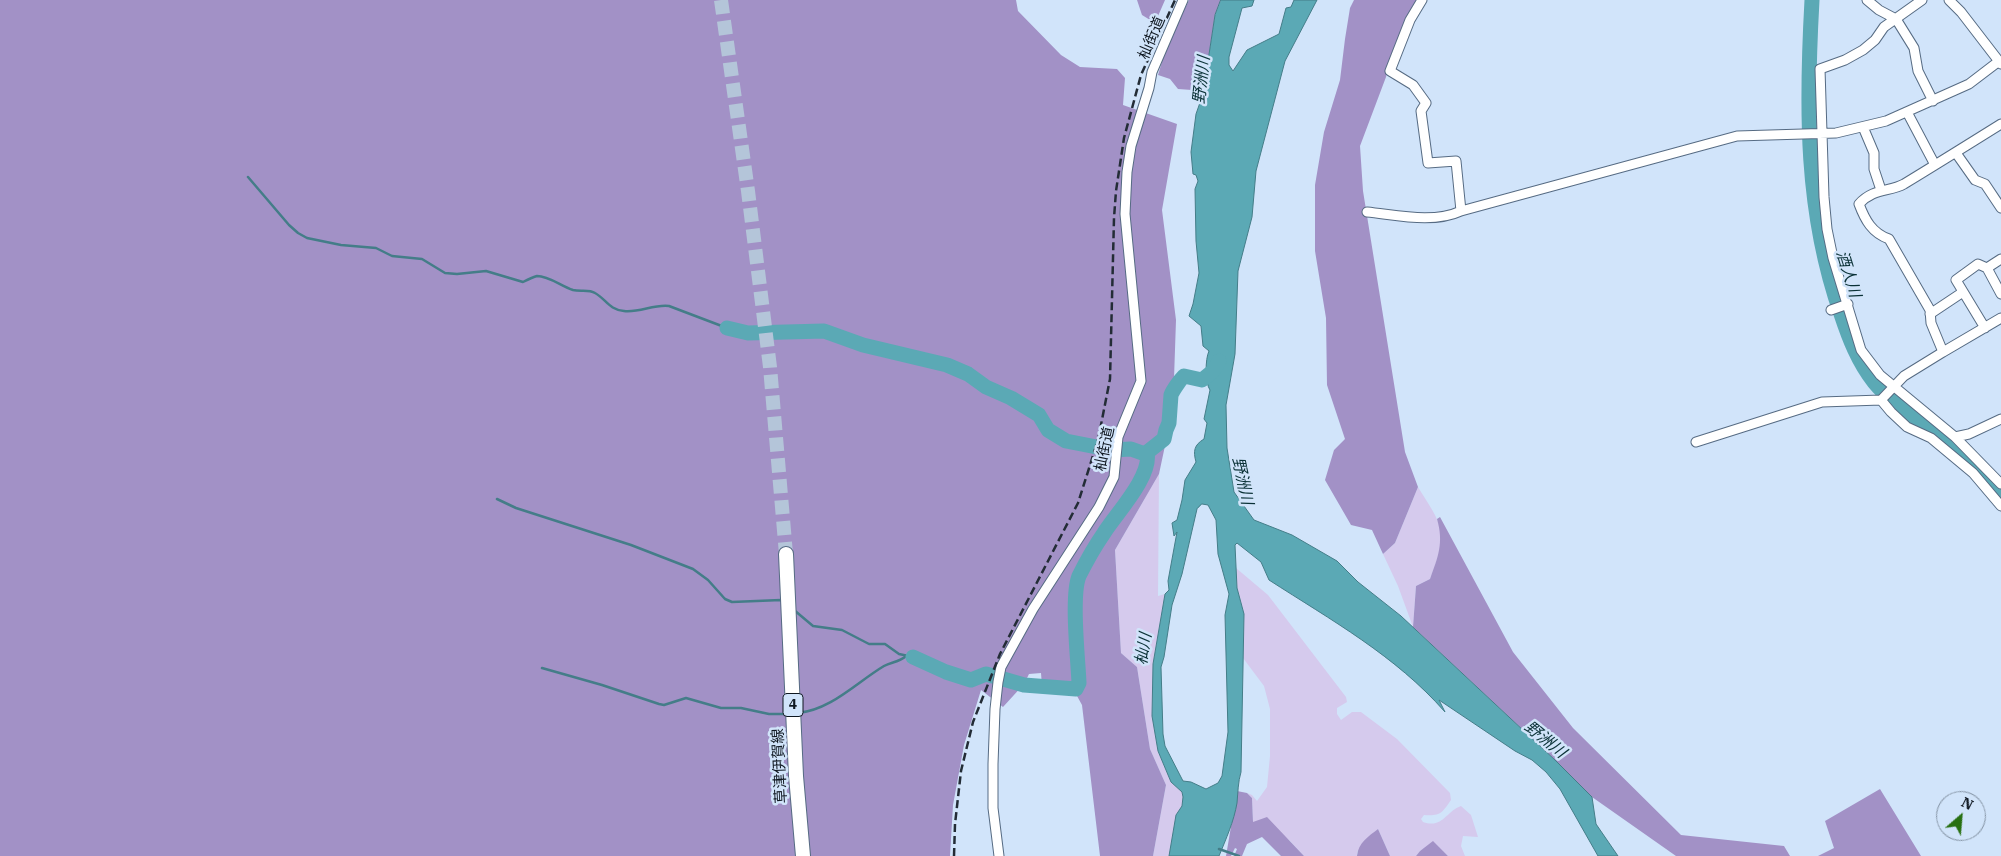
<!DOCTYPE html>
<meta charset="utf-8">
<style>
body{margin:0}
#map{position:relative;width:2001px;height:856px;overflow:hidden;background:#d1e4fa;font-family:"IBM Plex Serif",serif}
canvas{display:block}
.north{position:absolute;left:1936px;top:791px;width:50px;height:50px;box-sizing:border-box;background:#d1e4fa;border:1px solid #8392a3;border-radius:50%;rotate:27deg;font-size:14px;font-weight:700;line-height:20px;text-align:center;color:#0f1720}
.north::after{content:'';display:block;margin:auto;width:18px;height:22px;background:#287012;clip-path:polygon(50% 0,100% 100%,50% 72%,0 100%)}
</style>
<div id="map">
<canvas width="2001" height="856"></canvas>
<div class="north">N</div>
</div>
<script>
const context = document.querySelector('canvas').getContext('2d');
context.lineJoin = 'round';
function fill(path, color) { context.fillStyle = color; context.fill(path, 'evenodd'); }
function strokePath(path, color, width, dash) { context.strokeStyle = color; context.lineWidth = width; context.lineCap = dash ? 'butt' : 'round'; context.setLineDash(dash || []); context.stroke(path); }
function drawText(font, color, halo, rows, align = 'center') {
  context.font = font + ' "IBM Plex Serif","Noto Sans JP",serif'; context.lineWidth = 5; context.setLineDash([]); context.textBaseline = 'middle'; context.strokeStyle = halo; context.fillStyle = color; for (const [text, x, y, turn = 0] of rows) {
    context.save(); context.translate(x, y); context.rotate((+turn || 0) * Math.PI / 180); context.textAlign = isNaN(turn) ? turn : align; if (halo) context.strokeText(text, 0, 0); context.fillText(text, 0, 0); context.restore();
  }
}
fill(new Path2D(`
 M1159,474L1158,596L1165,594L1153,664L1152,716L1158,751L1171,782L1182,792L1183,797L1182,806L1176,815L1169,856H1153L1166,785L1150,749L1137,667L1121,653L1115,550Z
 M1418,487C1426,501 1439,517 1441,533C1443,549 1435,565 1430,579L1416,586L1413,627L1398,586L1383,554L1395,543Z
 M1236,568L1268,595L1346,697L1347,702L1337,708V714L1341,720L1352,712H1361L1397,739L1450,793L1451,800C1442,813 1441,816 1424,815L1421,819L1423,822C1443,829 1446,811 1461,806L1471,815L1478,837L1463,836L1461,846L1465,856H1448L1433,842L1420,851L1416,856H1390L1378,829L1357,852V856H1304L1289,840L1253,822L1252,798L1247,793L1252,795L1257,801L1267,787L1270,756V709L1264,686L1243,658L1244,614L1237,588Z`), '#d5caed');
fill(new Path2D(`
 M0,0H1016L1018,11L1061,55L1080,67L1117,69L1125,78L1123,105L1177,124L1162,210L1176,320L1173,408L1159,474L1115,550L1121,653L1137,667L1150,749L1166,785L1153,856H1100L1082,705L1071,685L1042,686L1041,673L1029,674L1024,684L1003,707L981,690L964,745L953,805L950,856H0Z
 M1137,0H1165L1155,23L1142,15Z
 M1189,0H1221L1215,15L1206,74L1192,90L1178,89L1170,79L1158,75L1167,45Z
 M1354,0H1420L1391,56L1386,77L1360,146L1363,191L1405,452L1418,487L1395,543L1383,554L1372,530L1351,525L1325,480L1334,450L1345,439L1327,385L1326,318L1315,251V185L1324,132L1340,80L1345,39L1350,8Z
 M1440,517L1513,652L1573,728L1681,835L1784,846L1790,856H1676L1592,797L1556,761L1413,627L1416,586L1430,579C1438,557 1444,543 1437,519Z
 M1880,789L1921,856H1818L1834,848L1825,821Z
 M1237,791L1247,793L1252,798L1253,822L1267,817L1304,856H1281L1262,837L1247,844L1242,856H1234L1237,849L1235,848L1231,856H1226Z
 M1378,829L1390,856H1357C1358,843 1369,836 1378,829Z
 M1433,841L1448,856H1416L1420,851Z`), '#a291c6');
const water = new Path2D(`
 M1221,0H1254L1252,6L1242,8L1229,57V65L1233,71L1247,50L1279,34L1286,8L1291,7L1294,0H1317L1285,61L1256,171L1252,217L1238,271L1235,354L1226,405L1227,448L1234,492L1254,520L1292,535L1337,561L1358,582L1401,616L1556,761L1592,797L1596,824L1618,856H1598L1560,789L1546,772L1532,760L1515,751L1439,700L1445,712C1396,656 1331,620 1269,580L1261,562L1237,543L1235,545L1237,588L1244,614L1241,772C1238,782 1238,792 1237,803C1234,821 1226,839 1219,856H1169L1176,815L1182,806L1183,797L1182,792L1171,782L1158,751L1152,716L1153,664L1165,594L1169,590L1168,581L1177,532L1174,536L1172,523L1177,520L1182,500L1185,480L1196,462C1193,451 1194,445 1204,439L1207,423L1204,419L1210,390C1205,383 1205,359 1209,351L1203,346L1201,326L1189,316L1193,304L1199,273L1196,241L1195,189L1198,181L1196,175L1193,174L1191,152L1196,114L1203,94L1215,15ZM1202,504L1208,505L1216,520L1218,554L1229,594L1225,615L1228,732L1222,776L1218,783L1206,789L1191,782L1183,781L1165,746L1163,734L1161,667L1164,657L1172,605L1182,574L1197,509Z`);
fill(water, '#5ba9b5');
strokePath(water, '#447d88', 1);
strokePath(new Path2D(`
 M248,177L289,225L298,233L307,238L341,245L376,248L392,256L422,259L445,273L457,274L486,271L523,282C527,280 533,277 537,276C549,276 561,286 573,290C580,292 589,289 595,293C606,299 609,310 624,311C639,313 654,304 669,306L727,328
 M497,499L516,508L631,545L693,569L708,580L725,599L732,602L781,600L784,602
 M794,610L813,626L842,630L869,644H885L899,654L913,657
 M542,668L602,685L659,704L664,705L686,698L721,708H741L769,714H787
 M798,713C831,710 857,682 884,666C891,662 900,662 906,656
 M1219,849L1239,856`), '#447d88', 2.5);
strokePath(new Path2D(`
 M1812,0C1806,107 1805,212 1841,314C1849,338 1858,362 1874,382C1887,398 1905,411 1922,424C1950,446 1978,467 2001,494
 M727,328L748,333L824,331L863,345L947,365L968,374L986,387L1011,398L1039,415L1048,430L1066,441L1112,450L1131,449L1145,454L1164,439L1166,430L1169,423L1171,395C1173,390 1180,380 1184,376L1202,380L1213,371L1219,361
 M913,657L946,672L971,680L986,674L1024,685L1076,689L1079,683C1078,659 1071,596 1079,576C1086,562 1095,546 1104,533C1116,514 1152,476 1147,453`), '#5ba9b5', 15);
strokePath(new Path2D(`
 M721,0L748,191L770,367L786,554`), '#b4c5d9', 14, [14, 7]);
const street = new Path2D(`
 M1422,0L1410,20L1390,71L1413,85L1426,103L1421,111L1428,163L1456,161L1461,211
 M1867,0L1879,10L1896,19L1914,48L1918,71L1933,101
 M1922,0L1884,27L1875,40L1863,50L1845,60L1820,69L1824,197L1827,229L1833,258L1861,350L1880,375L1955,437L1969,434L2001,419
 M1949,0L1961,12L2001,64
 M1907,112L1935,165
 M1863,127L1874,153V169L1881,190
 M1956,153L1975,180L1985,184L2001,208
 M1367,212C1397,215 1433,224 1461,211L1737,136L1836,133L1886,121L1969,84L1999,61
 M2001,259L1987,268L2001,294
 M1831,310L1848,304
 M1930,314L1963,292
 M1985,328L1956,280L1978,264L1987,268
 M1943,352L2001,318
 M1881,400L1891,412L1907,427L1931,438L1973,473L2001,506
 M1955,437L2001,484
 M1696,442L1822,402L1881,400L1904,376L1943,352L1931,323L1930,310L1889,239C1872,233 1865,220 1859,204C1873,188 1890,192 1904,184C1937,164 1969,144 2001,124
 M999,856L993,808V764L995,709L998,682L1001,667L1033,609L1099,507L1114,477L1118,437L1141,381L1125,214L1127,172L1131,146L1149,88L1152,72L1183,0`);
const primary = new Path2D(`
 M786,554L796,776L803,856`);
strokePath(street, '#566b83', 11);
strokePath(primary, '#566b83', 16);
strokePath(street, '#fff', 9);
strokePath(primary, '#fff', 14);
strokePath(new Path2D(`
 M954,856L955,824L961,771L973,722L1000,654L1078,503L1098,440L1110,379L1114,218L1116,191L1124,138L1141,75L1175,0`), '#232c36', 2.5, [8, 4]);
for (const [x, y, w] of [
 [793,705,20]
]) { const box = new Path2D(); box.roundRect(x - w / 2, y - 11.5, w, 23, 4); context.fillStyle = '#d1e4fa'; context.fill(box); strokePath(box, '#0f1720', 1); }
drawText('bold 14px', '#0f1720', null, [
 ["4",793,705]
]);
drawText('15px', '#0f1720', '#d1e4fa', [
 ["杣街道",1152,38,-67],
 ["杣街道",1105,449,-78],
 ["草津伊賀線",780,766,-93]
]);
drawText('italic 16px', '#0a3136', '#d1e4fa', [
 ["野洲川",1202,80,-84],
 ["酒人川",1848,274,73],
 ["野洲川",1242,481,78],
 ["杣川",1144,649,-81],
 ["野洲川",1545,740,39]
]);
</script>
